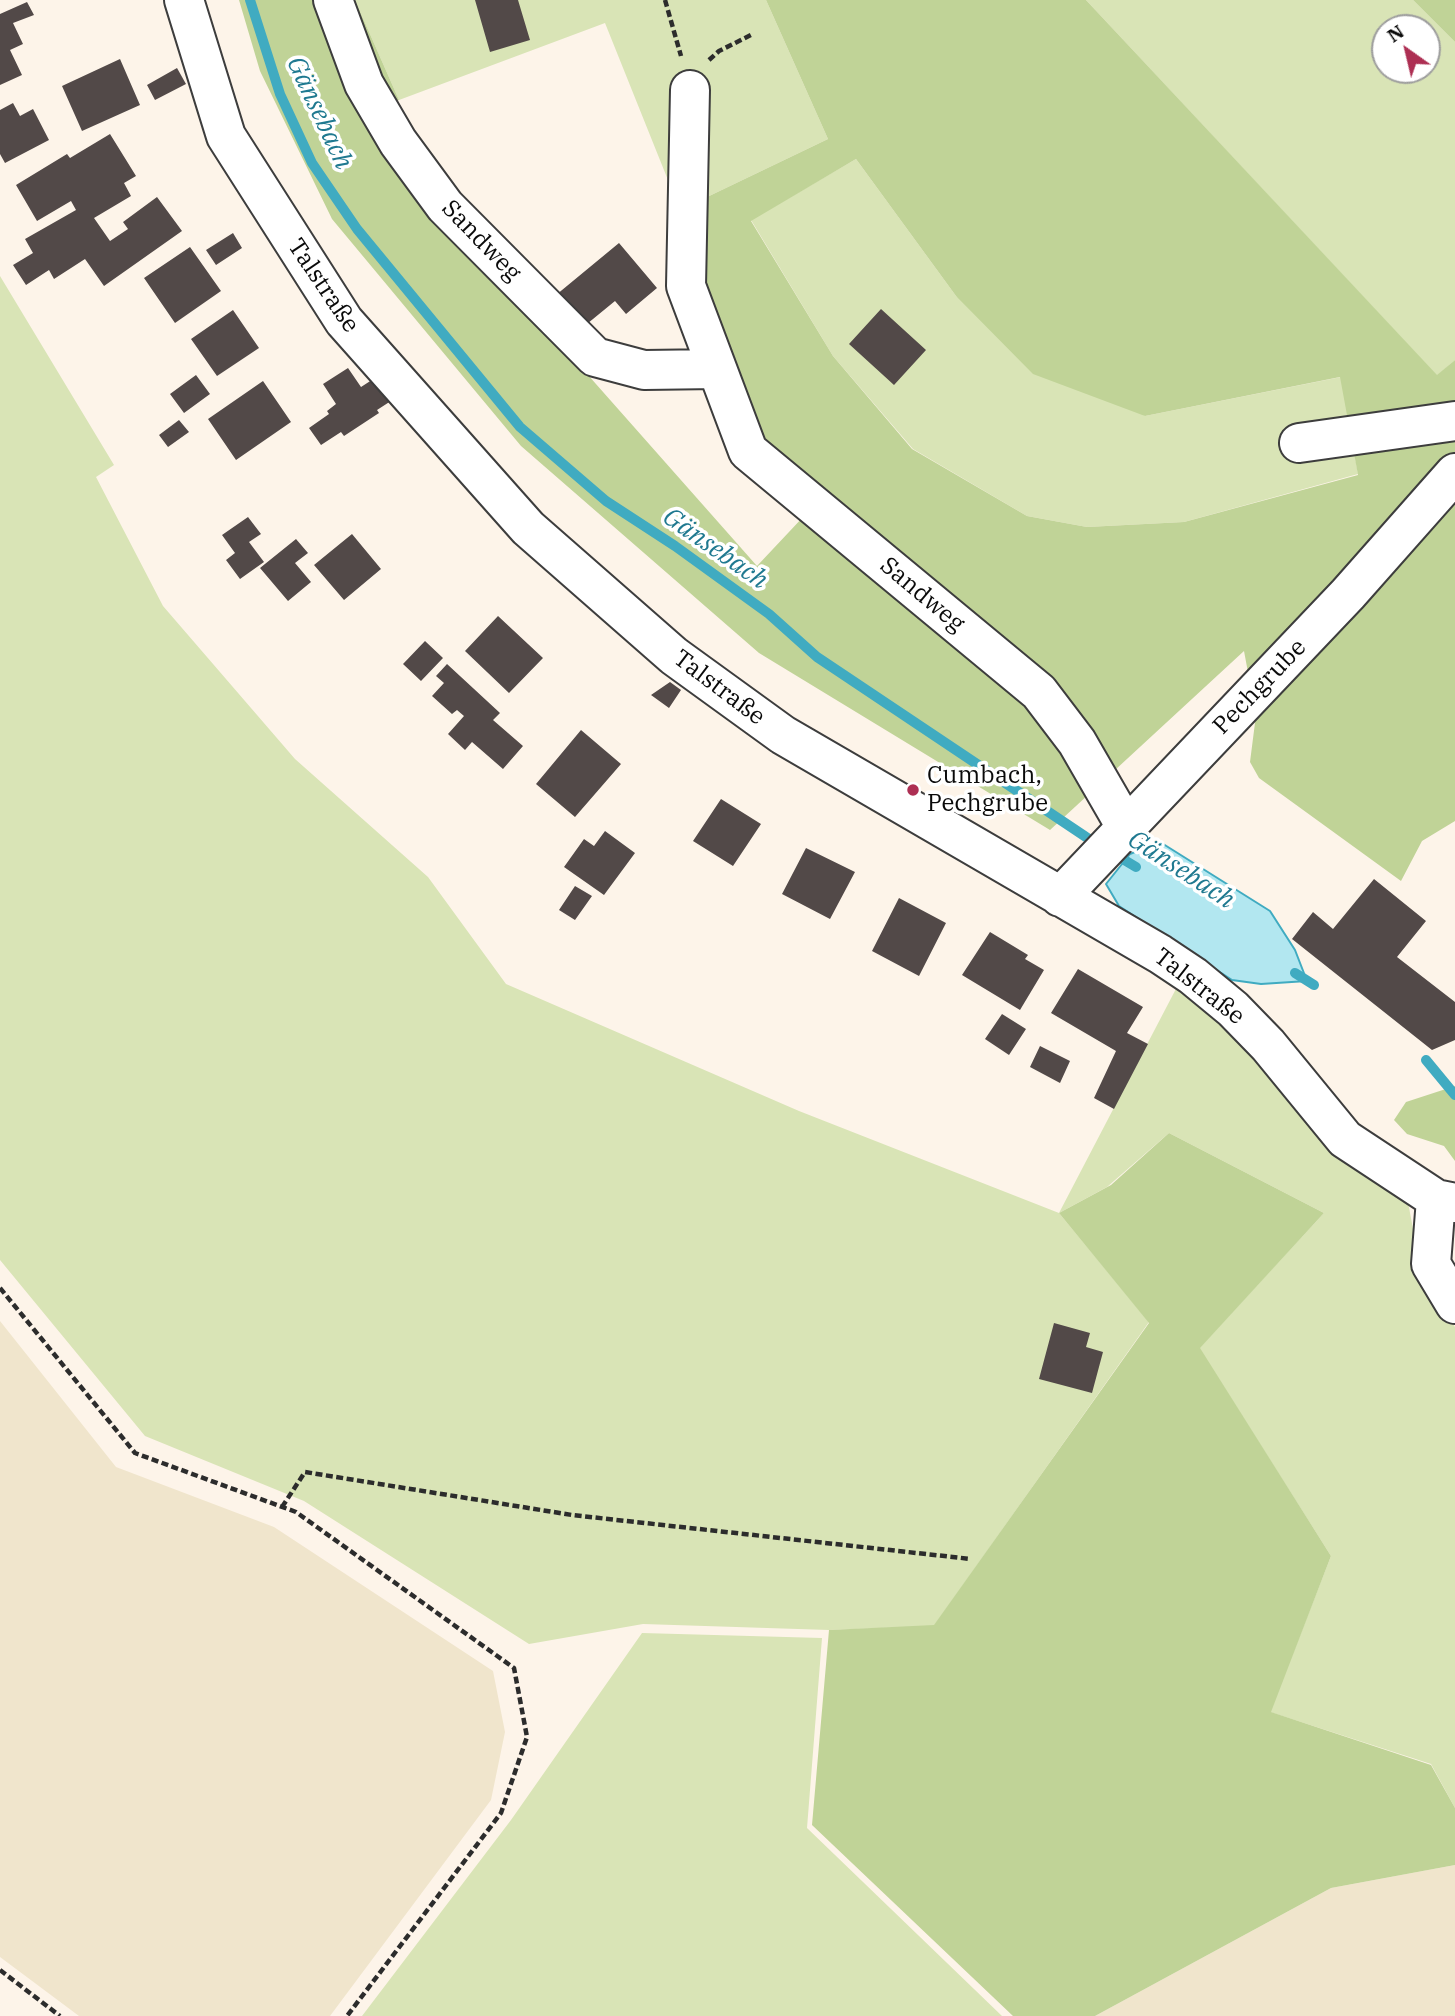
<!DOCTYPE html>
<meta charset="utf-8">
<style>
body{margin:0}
#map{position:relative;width:1455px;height:2016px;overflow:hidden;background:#fdf4e9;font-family:"IBM Plex Serif",serif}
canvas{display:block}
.north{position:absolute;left:1371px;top:14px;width:70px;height:70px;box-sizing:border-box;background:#fff;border:2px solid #9d9d9d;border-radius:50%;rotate:326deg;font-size:19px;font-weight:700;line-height:28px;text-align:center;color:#0a0a0a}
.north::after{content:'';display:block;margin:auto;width:24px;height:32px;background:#ad2f53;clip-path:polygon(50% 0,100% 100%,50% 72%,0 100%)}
</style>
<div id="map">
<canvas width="1455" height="2016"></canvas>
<div class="north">N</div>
</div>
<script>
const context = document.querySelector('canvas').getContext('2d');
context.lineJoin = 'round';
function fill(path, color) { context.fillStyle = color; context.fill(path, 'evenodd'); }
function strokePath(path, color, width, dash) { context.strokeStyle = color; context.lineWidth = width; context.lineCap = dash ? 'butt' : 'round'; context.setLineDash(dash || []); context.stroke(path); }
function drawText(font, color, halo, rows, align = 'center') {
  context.font = font + ' "IBM Plex Serif",serif'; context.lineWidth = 7; context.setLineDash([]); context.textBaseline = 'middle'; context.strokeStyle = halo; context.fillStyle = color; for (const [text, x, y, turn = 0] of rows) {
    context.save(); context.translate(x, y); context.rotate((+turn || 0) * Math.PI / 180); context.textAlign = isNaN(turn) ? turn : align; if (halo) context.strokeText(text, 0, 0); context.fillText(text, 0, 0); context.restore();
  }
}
fill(new Path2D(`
 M0,1321L116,1467L274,1527L493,1671L505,1732L491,1800L330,2016H79L0,1957Z
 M1455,1865V2016H1095L1331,1888Z`), '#f0e5cc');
fill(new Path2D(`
 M355,0H766L828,139L680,210L605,23L399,100Z
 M1086,0H1413L1455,42V360L1437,376ZM1385,28H1427V70H1385Z
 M856,159L956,296L1145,416L1341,377L1358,474L1184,522L1087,527L1027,516L913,449L833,356L751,220Z
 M0,276L114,465L96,477L163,606L295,759L428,877L506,984L799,1111L1059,1213L1178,985L1215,1015L1408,1202L1421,1272L1455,1327V1808L1431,1764L1270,1712L1331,1556L1199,1348L1324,1213L1169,1133L1107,1187L1059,1213L1149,1322L934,1626L829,1630L643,1624L529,1644L304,1501L145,1436L0,1260Z
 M642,1633L822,1638L807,1828L1002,2016H362L511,1820Z`), '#d9e4b6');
fill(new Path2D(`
 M239,0H355L399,100L368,115L519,297L757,566L820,499L745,418L680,210L828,139L766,0H1086L1437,375L1455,360V821L1422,841L1401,881L1259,778L1250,762L1256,715L1244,651L1050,830L759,653L521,446L332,219L260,71ZM856,159L956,296L1033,374L1145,416L1340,377L1358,475L1184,522L1087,527L1027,516L912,449L833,356L751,221Z
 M1413,0H1455V42Z
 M1455,1086V1161L1444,1146L1407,1134L1394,1120L1406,1102Z
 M1169,1133L1324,1213L1200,1348L1331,1556L1271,1712L1431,1765L1455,1808V1865L1331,1888L1095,2016H1013L812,1825L829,1630L934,1625L1149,1323L1059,1213L1111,1185Z`), '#c0d397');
const water = new Path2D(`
 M1160,842L1270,911L1295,950L1307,981L1261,984L1232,980L1119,906L1106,884L1130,854Z`);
fill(water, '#b2e7f0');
strokePath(water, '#40abc1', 2);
strokePath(new Path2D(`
 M250,0L280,94L312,163L357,229L520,427L606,501L675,546L769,614L817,657L1086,837L1136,867
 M1295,973L1314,985
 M1426,1060L1455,1095`), '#40abc1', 10);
fill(new Path2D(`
 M475,0H518L530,40L490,52Z
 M27,2L34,15L13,23L23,44L10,50L22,75L0,85V14Z
 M120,59L140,105L82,131L62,86Z
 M177,68L186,84L155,100L147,85Z
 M13,103L20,116L33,109L49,140L5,163L0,154V110Z
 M110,134L136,176L124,183L131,196L94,218L110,241L128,229L123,222L157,197L182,231L104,286L85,259L54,279L49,270L26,285L13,265L33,253L25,239L76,210L71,201L37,221L16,185L67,154L70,158Z
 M233,233L242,248L216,265L206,250Z
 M619,243L657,288L626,314L615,301L582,328L556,295Z
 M190,247L221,291L175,323L144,278Z
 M881,309L926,350L894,385L849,344Z
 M233,310L259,348L217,376L191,339Z
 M348,368L361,387L378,376L394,399L377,410L379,413L344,436L341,432L321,445L309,428L329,414L327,411L336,404L323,384Z
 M196,375L210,394L184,413L170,394Z
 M263,381L291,422L236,460L208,419Z
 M179,420L189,432L168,447L159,435Z
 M248,517L261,534L249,542L264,562L240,579L226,560L235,553L222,535Z
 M352,534L381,569L344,600L314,565Z
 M296,539L308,553L295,563L311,582L288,601L260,568Z
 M498,616L543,658L509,693L465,651Z
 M425,641L443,658L421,681L403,664Z
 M447,664L500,713L493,720L523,746L503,769L472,742L465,750L448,734L464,716L457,710L452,714L432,696L444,683L436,676Z
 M670,682L681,690L669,708L651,695Z
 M581,730L621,764L575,817L536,784Z
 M721,799L761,824L733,866L693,841Z
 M605,831L635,853L604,895L564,867L584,839L594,846Z
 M806,848L855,872L830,919L782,894Z
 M1374,879L1426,921L1397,957L1455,1002V1040L1432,1050L1292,939L1313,912L1333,929Z
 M575,886L592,896L575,920L559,910Z
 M899,898L946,923L919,976L872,951Z
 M990,932L1028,955L1025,959L1044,970L1020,1010L962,975Z
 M1078,969L1143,1007L1127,1033L1148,1044L1114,1109L1094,1098L1116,1051L1051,1013Z
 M1002,1014L1026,1029L1009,1055L985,1039Z
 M1040,1046L1070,1061L1060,1083L1030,1067Z
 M1054,1323L1090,1333L1086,1347L1103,1352L1092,1393L1039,1379Z`), '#524948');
const minor = new Path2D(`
 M184,0L226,136L344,321L528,528L674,656L783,735L1160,954L1193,976L1233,1009L1268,1045L1345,1139L1436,1199L1455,1203
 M333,0L364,84L398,142L445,206L595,357L644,370L717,369
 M690,90L686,286L748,451L1039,692L1077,742L1126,827
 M1299,443L1455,421
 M1060,897L1348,594L1455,473
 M1436,1199L1431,1264L1455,1304`);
strokePath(minor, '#3d3d3d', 42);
strokePath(new Path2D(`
 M665,0L681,56
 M709,60L719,51L751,35
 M0,1288L135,1453L296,1512L514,1668L527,1737L501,1813L347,2016
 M282,1507L305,1472L572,1515L971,1559
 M0,1970L60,2016`), '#2c2c2c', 4.5, [7, 3.5]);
strokePath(minor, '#fff', 38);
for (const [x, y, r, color] of [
 [913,790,7,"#ad2f53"]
]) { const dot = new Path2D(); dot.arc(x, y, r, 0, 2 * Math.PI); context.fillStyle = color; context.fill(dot); strokePath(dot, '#fff', 2.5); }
drawText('24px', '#0a0a0a', '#fff', [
 ["Sandweg",481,241,46],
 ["Talstraße",323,286,56],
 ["Sandweg",922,595,40],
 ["Pechgrube",1260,687,-46],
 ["Talstraße",719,688,37],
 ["Talstraße",1199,987,38]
]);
drawText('24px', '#0a0a0a', '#fff', [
 ["Cumbach,",927,776],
 ["Pechgrube",927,804]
], 'left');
drawText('italic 26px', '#1f7990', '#fff', [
 ["Gänsebach",319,113,65],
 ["Gänsebach",715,549,35],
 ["Gänsebach",1181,870,33]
]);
</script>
